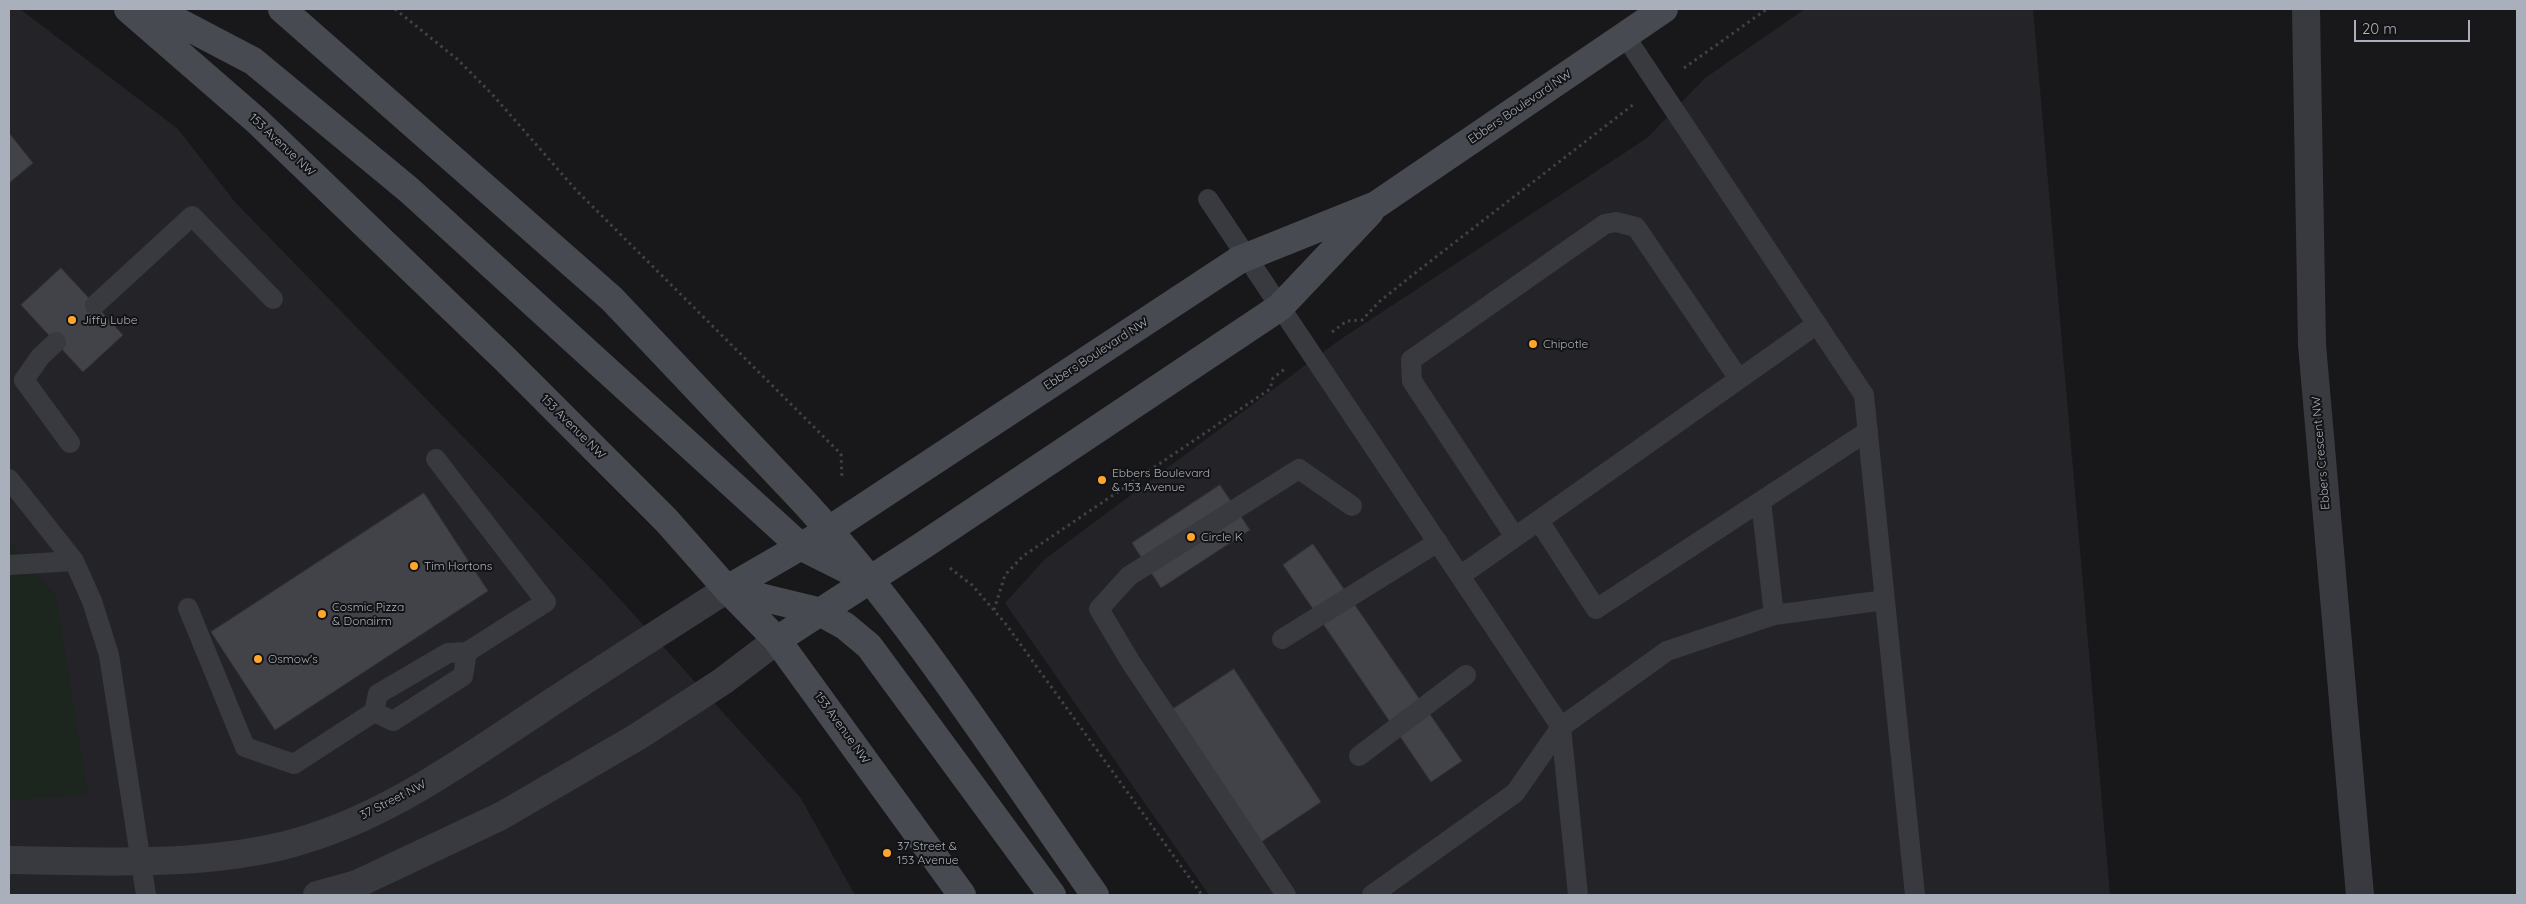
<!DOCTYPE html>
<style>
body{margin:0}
#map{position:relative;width:2526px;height:904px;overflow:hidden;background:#18181a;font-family:Quicksand,sans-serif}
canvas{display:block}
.frame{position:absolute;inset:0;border:10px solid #a9b0bb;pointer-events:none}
.scale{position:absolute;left:2354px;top:20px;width:116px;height:22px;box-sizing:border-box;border:2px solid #a9b0bb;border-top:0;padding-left:6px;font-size:15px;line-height:18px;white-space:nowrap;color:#a9b0bb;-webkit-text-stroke:4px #131315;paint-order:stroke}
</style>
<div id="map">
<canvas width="2526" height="904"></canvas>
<div class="frame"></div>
<div class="scale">20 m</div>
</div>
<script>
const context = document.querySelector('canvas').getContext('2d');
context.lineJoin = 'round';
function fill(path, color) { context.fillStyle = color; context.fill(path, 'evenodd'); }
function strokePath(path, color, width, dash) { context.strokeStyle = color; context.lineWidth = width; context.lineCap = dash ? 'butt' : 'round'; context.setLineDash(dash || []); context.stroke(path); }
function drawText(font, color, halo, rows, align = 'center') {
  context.font = font + ' Quicksand,sans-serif'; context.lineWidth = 4; context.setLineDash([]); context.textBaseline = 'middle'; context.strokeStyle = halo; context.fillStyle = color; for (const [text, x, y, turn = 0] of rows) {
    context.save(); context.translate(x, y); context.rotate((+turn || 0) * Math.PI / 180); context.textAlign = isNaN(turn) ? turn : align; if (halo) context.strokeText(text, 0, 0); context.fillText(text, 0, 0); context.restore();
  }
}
fill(new Path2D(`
 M9,9H20L178,129L235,202L606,584L800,797L855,895H9Z
 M1805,9H2033L2110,895H1209L1005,603L1045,559L1338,341L1647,138L1705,78Z`), '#242428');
fill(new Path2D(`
 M9,541L56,596L88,795L9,800Z`), '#1d261e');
const building = new Path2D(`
 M9,133L33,163L9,183Z
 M61,268L123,335L83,372L21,305Z
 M1220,485L1250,530L1161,588L1132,543Z
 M424,493L488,591L275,730L211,632Z
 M1313,544L1462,761L1431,782L1283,565Z
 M1234,669L1321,802L1258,844L1170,711Z`);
fill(building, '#424348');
strokePath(building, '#323237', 1);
strokePath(new Path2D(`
 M395,9L457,59L492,94L576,190L841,454L842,479
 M1684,68L1767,9
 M1332,332L1347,321L1362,320L1380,301L1419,270L1634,104
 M950,568L972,585L1005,623L1202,895
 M994,610L1005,575L1023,556L1270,389L1273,378L1286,368`), '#3f4247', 3, [2.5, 4]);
strokePath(new Path2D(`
 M1625,36L1864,395L1915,895
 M1208,199L1561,727L1515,793L1372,895
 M95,305L192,216L273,299
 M56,342L40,357L24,380L70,443
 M9,479L74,561L92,601L109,655L146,895
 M1761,501L1774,615
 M1539,521L1596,609L1868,431
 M1515,537L1412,381L1411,360L1605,224L1616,222L1636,227L1739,379
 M9,565L74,561
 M1460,576L1817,324
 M188,608L245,747L294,764L374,712L378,694L448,653L467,652L546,602L436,459
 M1282,639L1438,542
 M374,712L393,721L463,676L467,652
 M1359,756L1466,675
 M1286,895L1130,661L1099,609L1129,576L1299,469L1352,506
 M1578,895L1561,727L1667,651L1774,615L1885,600`), '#393a40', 20);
strokePath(new Path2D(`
 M2306,9L2312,345L2360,895
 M9,860C99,861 193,867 282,846C378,823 460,763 540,710C602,669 665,629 727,589
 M317,895L357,884L501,816L637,737L723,681L777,640`), '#393a40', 28);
strokePath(new Path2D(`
 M128,9L257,121L505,359L666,520L727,589L777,640L962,895
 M154,9L253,61L409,190L800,546L864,578
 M282,9L612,299L805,503C914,623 1002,763 1095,895
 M727,589L829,530L1239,260L1376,205L1664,9
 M727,589L818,611L845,626L869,646L1052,895
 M777,640L922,546L1280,307L1370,212`), '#474a50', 28);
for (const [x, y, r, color] of [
 [72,320,5,"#ffa62b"],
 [1533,344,5,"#ffa62b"],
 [1102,480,5,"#ffa62b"],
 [1191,537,5,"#ffa62b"],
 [414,566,5,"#ffa62b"],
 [322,614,5,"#ffa62b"],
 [258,659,5,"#ffa62b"],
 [887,853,5,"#ffa62b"]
]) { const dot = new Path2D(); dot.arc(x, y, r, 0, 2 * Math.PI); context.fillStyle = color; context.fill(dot); strokePath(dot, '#131315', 2); }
drawText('12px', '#a9b0bb', '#131315', [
 ["Ebbers Boulevard NW",1520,107,-34],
 ["153 Avenue NW",282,145,43],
 ["Ebbers Boulevard NW",1096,354,-33],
 ["153 Avenue NW",573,427,45],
 ["Ebbers Crescent NW",2321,453,-95],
 ["153 Avenue NW",842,728,54],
 ["37 Street NW",393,800,-27]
]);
drawText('12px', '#a9b0bb', '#131315', [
 ["Jiffy Lube",82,320],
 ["Chipotle",1543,344],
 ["Ebbers Boulevard",1112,473],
 ["& 153 Avenue",1112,487],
 ["Circle K",1201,537],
 ["Tim Hortons",424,566],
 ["Cosmic Pizza",332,607],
 ["& Donairm",332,621],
 ["Osmow's",268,659],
 ["37 Street &",897,846],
 ["153 Avenue",897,860]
], 'left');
</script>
